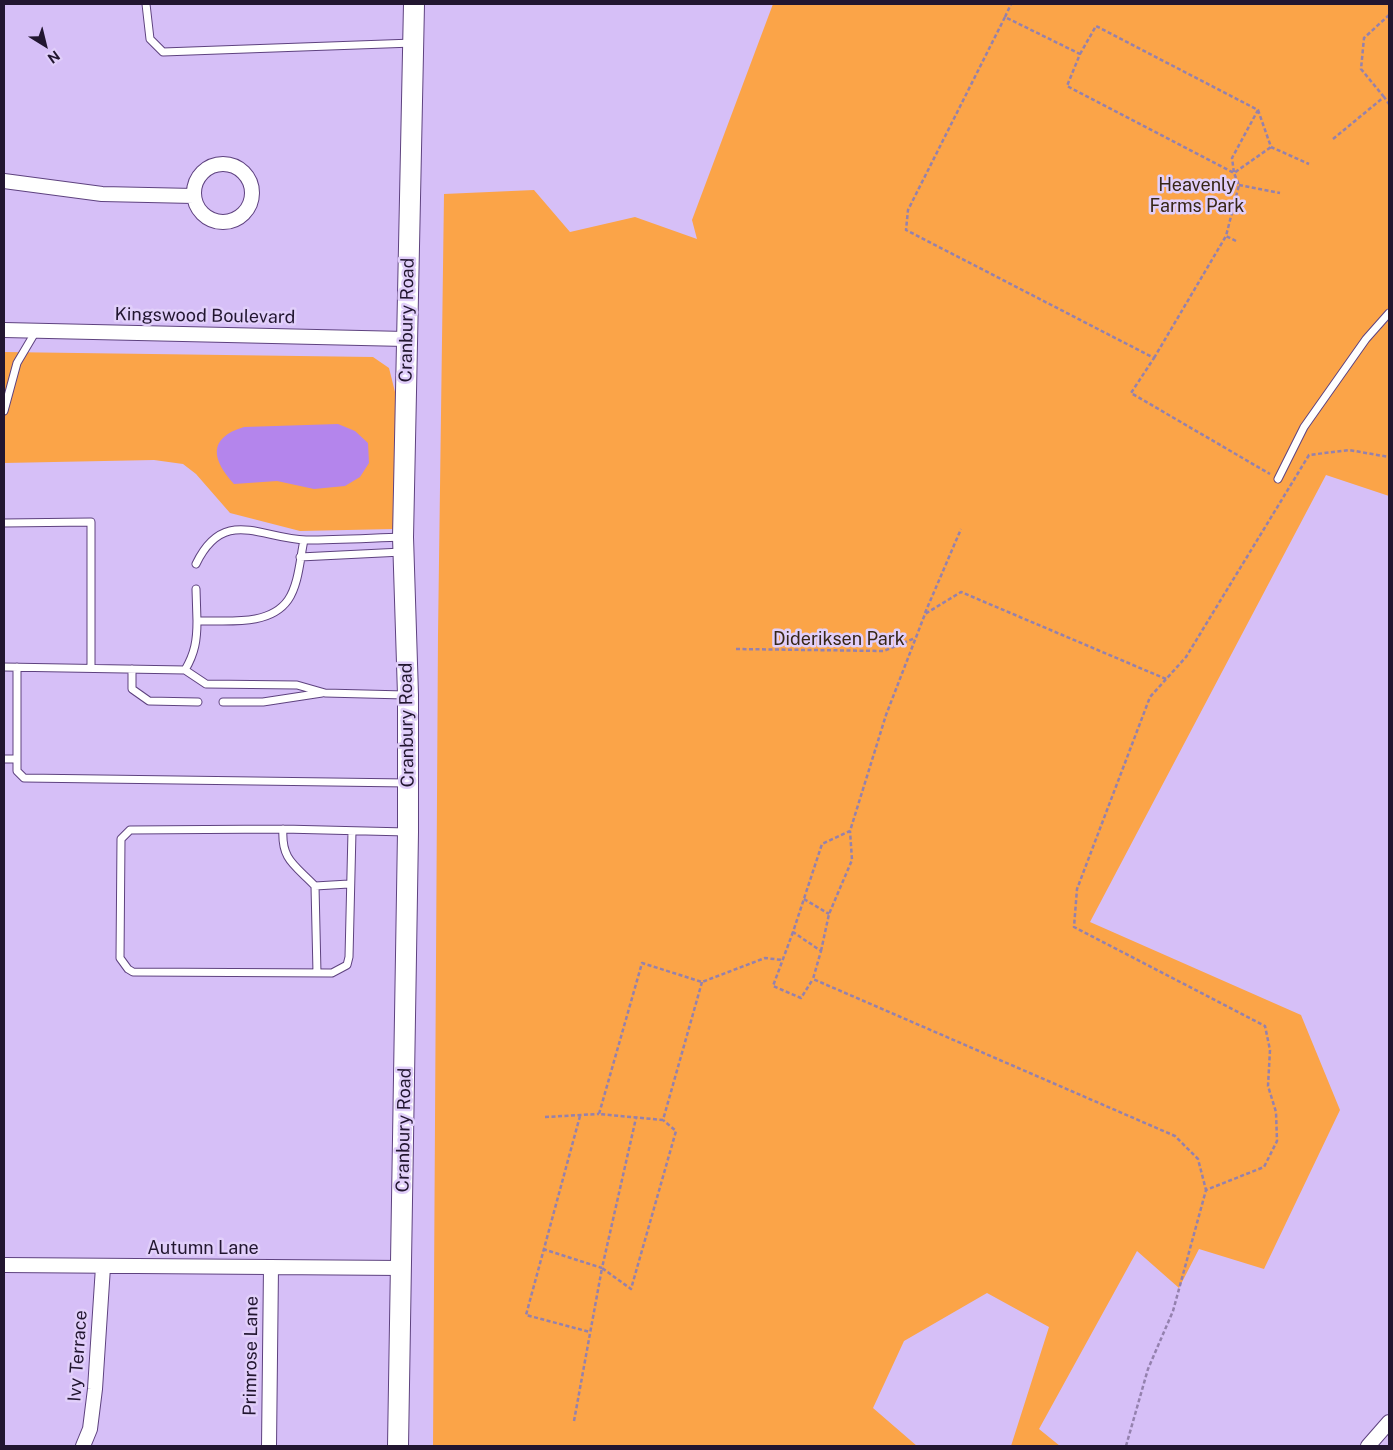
<!DOCTYPE html>
<style>
body{margin:0}
#map{position:relative;width:1393px;height:1450px;overflow:hidden;background:#d6bff7;font-family:"Public Sans",sans-serif}
canvas{display:block}
.frame{position:absolute;inset:0;border:5px solid #221630;pointer-events:none}
.north{position:absolute;left:20px;top:20px;width:50px;height:50px;-webkit-text-stroke:4px #e1cffa;paint-order:stroke;rotate:144deg;font-size:14px;font-weight:700;line-height:20px;text-align:center;color:#221630}
.north::after{content:'';display:block;margin:auto;width:18px;height:22px;background:#221630;clip-path:polygon(50% 0,100% 100%,50% 72%,0 100%)}
</style>
<div id="map">
<canvas width="1393" height="1450"></canvas>
<div class="frame"></div>
<div class="north">N</div>
</div>
<script>
const context = document.querySelector('canvas').getContext('2d');
context.lineJoin = 'round';
function fill(path, color) { context.fillStyle = color; context.fill(path, 'evenodd'); }
function strokePath(path, color, width, dash) { context.strokeStyle = color; context.lineWidth = width; context.lineCap = dash ? 'butt' : 'round'; context.setLineDash(dash || []); context.stroke(path); }
function drawText(font, color, halo, rows, align = 'center') {
  context.font = font + ' "Public Sans",sans-serif'; context.lineWidth = 5; context.setLineDash([]); context.textBaseline = 'middle'; context.strokeStyle = halo; context.fillStyle = color; for (const [text, x, y, turn = 0] of rows) {
    context.save(); context.translate(x, y); context.rotate((+turn || 0) * Math.PI / 180); context.textAlign = isNaN(turn) ? turn : align; if (halo) context.strokeText(text, 0, 0); context.fillText(text, 0, 0); context.restore();
  }
}
fill(new Path2D(`
 M773,4H1389V496L1326,475L1090,922L1301,1015L1340,1110L1264,1269L1199,1249L1179,1288L1137,1251L1039,1429L1060,1446H1011L1049,1327L987,1293L904,1341L873,1408L917,1446H433L438,634L444,194L534,190L570,232L635,217L697,239L692,220Z
 M4,352L373,357L389,368L397,400L394,529L300,531L230,513L196,474L183,464L154,460L4,463Z`), '#fba448');
fill(new Path2D(`
 M338,424L355,431L368,443L369,463L360,477L345,486L314,489L277,481L234,484C212,460 207,438 244,427Z`), '#b485ec');
const service = new Path2D(`
 M146,4L150,39L163,52L413,43
 M4,411L17,363L36,331
 M1278,479L1304,427L1366,339L1389,313
 M4,523L91,522V668
 M300,557L402,552
 M196,564C224,506 261,539 306,540C338,540 371,538 403,537
 M196,589L197,621C226,620 269,627 288,600C299,584 300,558 304,540
 M4,667L185,670C195,653 197,640 197,621
 M132,669V689L149,701L198,702
 M185,670L206,684L297,685L325,693L405,695
 M223,702H263L322,693
 M4,759H17V667
 M17,759V771L24,778L408,783
 M283,829C281,860 295,865 315,886
 M352,831L349,957L347,965L332,973L133,972L128,969L120,958L121,839L130,830L283,829L407,832
 M317,973L315,886L349,884`);
const minor = new Path2D(`
 M194 193a29 29 0 1 1 58 0a29 29 0 1 1-58 0Z
 M4,181L102,194L194,196
 M4,330L406,339
 M4,1265L402,1268
 M83,1446L90,1429L95,1389L103,1267
 M269,1446L271,1267
 M1368,1446L1389,1422`);
const secondary = new Path2D(`
 M398,1446L408,832V695L403,537L414,4`);
strokePath(service, '#5e427f', 9);
strokePath(minor, '#5e427f', 16);
strokePath(secondary, '#5e427f', 22);
strokePath(new Path2D(`
 M1005,17L1011,4
 M1080,54L1096,26L1258,110L1232,158L1234,173L1271,147
 M1384,97L1361,69L1364,38L1389,15
 M1258,110L1271,147L1309,164
 M1333,139L1384,97L1389,104
 M1239,185L1280,193
 M1236,241L1226,236L1239,185L1234,173L1067,86L1080,54L1005,17L908,210L906,230L1154,358L1131,393L1270,474
 M1154,358L1226,236
 M925,613L961,529
 M736,649L884,651L915,638
 M1166,679L961,592L925,614L886,715L850,831L822,844L793,932L821,951L813,979L1175,1136L1198,1159L1206,1190
 M804,899L829,914
 M793,932L773,986L801,998L813,979
 M821,951L829,914L852,860L850,831
 M702,982L663,1120L599,1114L642,963L702,982L765,958L782,960
 M580,1116L526,1315L590,1332
 M545,1117L599,1114
 M543,1249L602,1268L636,1118
 M574,1421L602,1268L631,1289L676,1131L663,1120
 M1126,1446L1148,1369L1173,1311L1206,1190L1264,1167L1277,1141L1276,1112L1268,1086L1270,1050L1265,1026L1074,927L1077,889L1150,697L1186,657L1309,455L1349,450L1389,457`), '#9481ae', 2.5, [4, 2.5]);
strokePath(service, '#fff', 7);
strokePath(minor, '#fff', 14);
strokePath(secondary, '#fff', 20);
drawText('18px', '#372617', '#e1cffa', [
 ["Heavenly",1197,185],
 ["Farms Park",1197,206],
 ["Dideriksen Park",839,639]
]);
drawText('18px', '#221630', '#e1cffa', [
 ["Kingswood Boulevard",205,316,1],
 ["Cranbury Road",407,320,-89],
 ["Cranbury Road",407,725,-91],
 ["Cranbury Road",404,1130,-89],
 ["Autumn Lane",203,1248],
 ["Ivy Terrace",78,1356,-86],
 ["Primrose Lane",251,1356,-89]
]);
</script>
